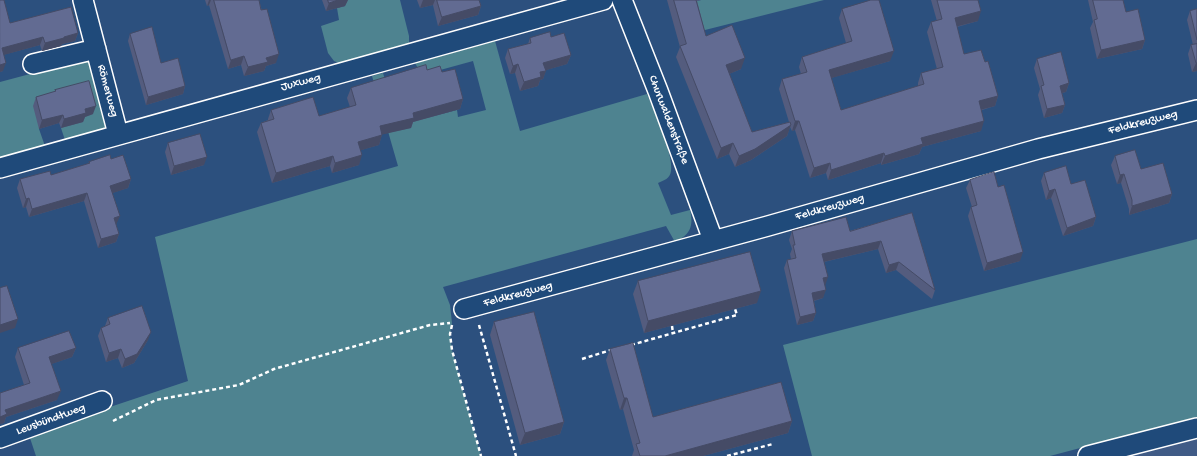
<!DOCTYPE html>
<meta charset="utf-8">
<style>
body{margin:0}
canvas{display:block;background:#2c507e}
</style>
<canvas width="1197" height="456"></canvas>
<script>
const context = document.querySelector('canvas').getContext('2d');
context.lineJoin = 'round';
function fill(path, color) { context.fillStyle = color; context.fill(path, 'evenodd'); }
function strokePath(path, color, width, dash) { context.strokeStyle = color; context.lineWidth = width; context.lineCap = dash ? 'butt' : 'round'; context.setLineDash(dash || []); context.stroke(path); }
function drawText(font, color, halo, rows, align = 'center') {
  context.font = font + ' "Gochi Hand",sans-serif'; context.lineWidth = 3.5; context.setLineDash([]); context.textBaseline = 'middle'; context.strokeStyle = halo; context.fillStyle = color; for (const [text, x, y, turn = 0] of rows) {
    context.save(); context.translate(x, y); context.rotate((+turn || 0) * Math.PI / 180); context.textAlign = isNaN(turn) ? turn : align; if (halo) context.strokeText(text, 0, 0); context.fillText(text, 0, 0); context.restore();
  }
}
fill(new Path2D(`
 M1197,439V456H1133Z`), '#405b86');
fill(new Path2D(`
 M344,0H400L409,36V43L404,46L341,64L334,61L328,53L321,26L339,20L337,8L345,6Z
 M701,0H824L701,31L690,3Z
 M495,41L520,131L647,94C654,111 674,155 671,171C670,179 664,180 658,183L671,215L690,210C694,226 690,235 675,242L666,226L443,287L450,305L452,323L450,334L452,350L481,456H36L29,435L100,409L110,407L188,381L155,237L398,166L372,76L383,73L400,130L405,108L422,119L457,110L458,117L486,110L473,61L422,75L415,63Z
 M90,58L109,130L66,143L61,128L86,90L39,129L46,149L0,161V82Z
 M1197,239V417L1050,456H812L783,345Z`), '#4e8390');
const minor = new Path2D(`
 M83,0L118,134
 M622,0L658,91L713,240
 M33,64L96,49
 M0,168L603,0
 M464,309L768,226L1038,149L1197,110
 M0,438L102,401
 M1088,456L1197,428`);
strokePath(minor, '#fff', 22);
strokePath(new Path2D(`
 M452,325L450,334L452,350L481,456
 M479,325L516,456
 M672,326L673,333
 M631,345L737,315L735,309
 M582,359L611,350
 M113,421L156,400L239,385L274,369L430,325L450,323
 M727,456L773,444`), '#fff', 2.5, [4, 3]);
strokePath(minor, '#1f4a7a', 19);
fill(new Path2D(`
 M0,0L10,23L78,33L75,41L62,44L61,46L42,51L40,45L3,55V71L0,72Z
 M205,0H259L276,63L266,66L264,71L244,76L241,65L228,69L209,5L207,6Z
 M322,0H348L345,6L326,11Z
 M417,0H479L481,6L478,15L438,26L433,5L420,8Z
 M667,0H701L697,1L706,36L741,69L729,74L752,132L789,122L779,89L782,79L801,74L799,67L802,57L846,43L839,18L842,9L890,61L831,78L841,110L918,86V83L921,73L937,69L927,32L931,22L937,21L931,0H978V21L957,27L964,54L985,62L998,96L995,106L982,110L981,131L922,147L919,154L881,165V163L828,180L826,173L810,178L795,130L792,131L790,127L787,136L751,160L735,167L729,154L717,159L676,57L680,47Z
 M1088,0H1123L1126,12L1145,40L1142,49L1097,59L1090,28L1093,22Z
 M1197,9V71L1192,72L1188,54L1191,45H1193L1187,20L1190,11Z
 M130,34L185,86L183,94L146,105L128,41Z
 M551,37L571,55L567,64L546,70L543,79L540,80L538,86L520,91L515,73L510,74L505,58L508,49L528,44L530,38Z
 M1037,59L1069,83L1066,92L1062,93L1065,105L1062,113L1044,118L1038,95L1040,89L1034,68Z
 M427,70L442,72L463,99L460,109L413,122L411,128L382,134L379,145L361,150L359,165L332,173L330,166L272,183L257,132L261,123L268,120V119L271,110L319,116L350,107L347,98L351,88Z
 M55,90L93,114L85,117L83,122L61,128L59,123L39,129L33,106L36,97L55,92Z
 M168,143L204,165L171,175L165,152Z
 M1115,156L1141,169L1172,194L1169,203L1129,215V209L1121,183L1117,184L1111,165Z
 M111,159L131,179L128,188L112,193L116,225L119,234L116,242L98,248L84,201L29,217L26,207L23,208L17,188L20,179L51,175L88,164L89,162Z
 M1044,173L1071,184L1096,217L1093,226L1063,236L1051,198L1046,200L1041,181Z
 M970,180L1020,261L984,271L968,216L971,207H972L966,188Z
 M912,213L935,290L932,299L896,270L886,273L878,249L824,262L825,286L823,298L814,301L816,313L813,321L797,325L784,268L787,260L791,259L790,254L792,249L789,240L792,231H850Z
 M638,281L757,303L644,333L633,294Z
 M108,318L148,340L134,363L122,368L118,358L106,362L98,336L101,328L105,326Z
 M494,322L564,422L560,434L520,445L490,335Z
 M18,348H76L72,357L51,364L57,400L6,417L4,423L0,424L24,385L15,357Z
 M610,349L653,417L792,421L788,433L703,456H632L634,450L623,409L620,410L606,360Z`), '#545c7e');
fill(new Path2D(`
 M209,0H211L209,5L207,6Z
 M338,0H348L345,6L326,11L329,3Z
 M423,0H435L433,5L420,8Z
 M481,6L478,15L438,26L442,17Z
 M981,11L978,21L951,28L955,18Z
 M78,33L75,41L62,44L61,46L42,51L45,43Z
 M43,37L40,45L0,56L2,48Z
 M1145,40L1142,49L1097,59L1101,50Z
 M894,51L890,61L825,80L829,70Z
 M279,54L276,63L266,66L264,71L244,76L248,67L266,58Z
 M571,55L567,64L540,72L543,63Z
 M244,56L241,65L228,69L231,60Z
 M745,58L741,69L722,77L726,65Z
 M6,63L3,71L0,72V65Z
 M1196,63H1197V71L1192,72Z
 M518,64L515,73L510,74L513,66Z
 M546,71L543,79L540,80L538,86L520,91L524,82L540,72Z
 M1069,83L1066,92L1057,94L1060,86Z
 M185,86L183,94L146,105L148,97Z
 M998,96L995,106L976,111L979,101Z
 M463,99L460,109L413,122L411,128L376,136L380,126L413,113Z
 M1065,105L1062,113L1044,118L1047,109Z
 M96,106L93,114L85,117L83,122L61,128L64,119L85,109Z
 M63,115L59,123L39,129L42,120Z
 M795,121H799L795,130L792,131Z
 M984,121L981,131L922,147L919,154L881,165L885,156L921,138Z
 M791,125L787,136L751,160L735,167L739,156Z
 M382,135L379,145L355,152L358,142Z
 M733,143L729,154L717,159L721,148Z
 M884,153L881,163L828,180L831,170Z
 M362,155L359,165L332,173L335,163Z
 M333,156L330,166L272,183L276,173Z
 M207,157L204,165L171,175L174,166Z
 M830,163L826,173L810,178L814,168Z
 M1124,174L1121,183L1117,184L1120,175Z
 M131,179L128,188L107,195L110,186Z
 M1055,189L1051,198L1046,200L1049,191Z
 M87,193L84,201L29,217L32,209Z
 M1172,194L1169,203L1129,215L1132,206Z
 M29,198L26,207L23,208L26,199Z
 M120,216L116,225L114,218Z
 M1096,217L1093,226L1063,236L1067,228Z
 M119,234L116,242L98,248L101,239Z
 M881,241L878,249L819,263L822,254Z
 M1023,252L1020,261L984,271L987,263Z
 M899,262L896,270L886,273L889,265Z
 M828,277L825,286L823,278Z
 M826,290L823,298L809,302L812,293Z
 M761,291L757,303L644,333L648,321Z
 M816,313L813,321L797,325L800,317Z
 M18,319L15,328L0,333V325Z
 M151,332L148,340L134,363L122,368L125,359Z
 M76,348L72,357L46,366L49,357Z
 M121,349L118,358L106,362L109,353Z
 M61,391L57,400L6,417L4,423L0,424V417L5,410Z
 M624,398H627L623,409L620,410Z
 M792,421L788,433L703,456H665Z
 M564,422L560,434L520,445L525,433Z`), '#454b66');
const building = new Path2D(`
 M0,0H4L10,23L71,7L78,33L64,37V38L45,43L43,37L2,48L6,63L0,65Z
 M214,0H259L261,10L267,9L279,54L266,58L268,62L248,67L244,56L231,60Z
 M328,0H338L329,3Z
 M437,0H479L481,6L442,17Z
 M674,0H696L706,36L732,25L745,58L726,65L752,132L790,122L791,125L755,149L739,156L733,143L721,148L680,46L686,44Z
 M871,0H879L894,51L829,70L841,110L924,84L921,73L943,67L931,22L942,19L937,0H978L981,11L955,18L964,54L981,50L985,62L988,61L998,96L979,101L984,121L921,138L923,144L885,156L884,153L831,170L830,163L814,168L799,121H795L782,79L807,72L802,57L852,41L842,9Z
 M1093,0H1123L1126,12L1138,9L1145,40L1101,50L1094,20L1097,19Z
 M1197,9V40L1190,11Z
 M152,27L161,63L178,58L185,86L148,97L130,34Z
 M550,32L551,37L564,33L571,55L543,63L546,71L540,72L541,77L524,82L518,64L513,66L508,49L531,43L530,38Z
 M1197,44V63H1196L1191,45Z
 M1061,52L1069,83L1060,86L1065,105L1047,109L1041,86L1044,85L1037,59Z
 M426,65L427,70L440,66L442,72L455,69L463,99L413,113L414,118L380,126L382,135L358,142L362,155L335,163L333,156L276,173L261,123L274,119L271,110L313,97L319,116L356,105L351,88Z
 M89,81L96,106L85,109L86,113L64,119L63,115L42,120L36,97L56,91L55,90Z
 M200,134L207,157L174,166L168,143Z
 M1135,150L1141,169L1163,163L1172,194L1132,206V200L1124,174L1120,175L1115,156Z
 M110,155L111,159L123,155L131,179L110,186L120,216L114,218L119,234L101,239L87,193L32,209L29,198L26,199L20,179L50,171L51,175L90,163L89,162Z
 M1066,166L1071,184L1085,180L1096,217L1067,228L1055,189L1049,191L1044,173Z
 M994,172L998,187L1004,185L1023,252L987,263L971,207L977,205L970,180Z
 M912,213L935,290L899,262L889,265L881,241L822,254L828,277L823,278L826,290L812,293L816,313L800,317L787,260L796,258L793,245H795L792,231L846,217L850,231Z
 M750,252L761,291L648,321L638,281Z
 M7,286L18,319L0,325V288Z
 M142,306L151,332L137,354L125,359L121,349L109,353L101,328L110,324L108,318Z
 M534,312L564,422L525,433L494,322Z
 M69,331L76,348L49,357L61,391L5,410L7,414L0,417V393L30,383L18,348Z
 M633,343L653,417L781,382L792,421L665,456H640L636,444L640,443L627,398H624L610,349Z`);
fill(building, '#626b92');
strokePath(building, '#454b66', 1);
drawText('12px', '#fff', '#1f4a7a', [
 ["Juxweg",301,83,-15],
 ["Römerweg",107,91,75],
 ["Churwaldenstraße",668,120,69],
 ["Feldkreuzweg",1143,123,-14],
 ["Feldkreuzweg",830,208,-16],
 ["Feldkreuzweg",518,295,-15],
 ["Leusbündtweg",51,420,-20]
]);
</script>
